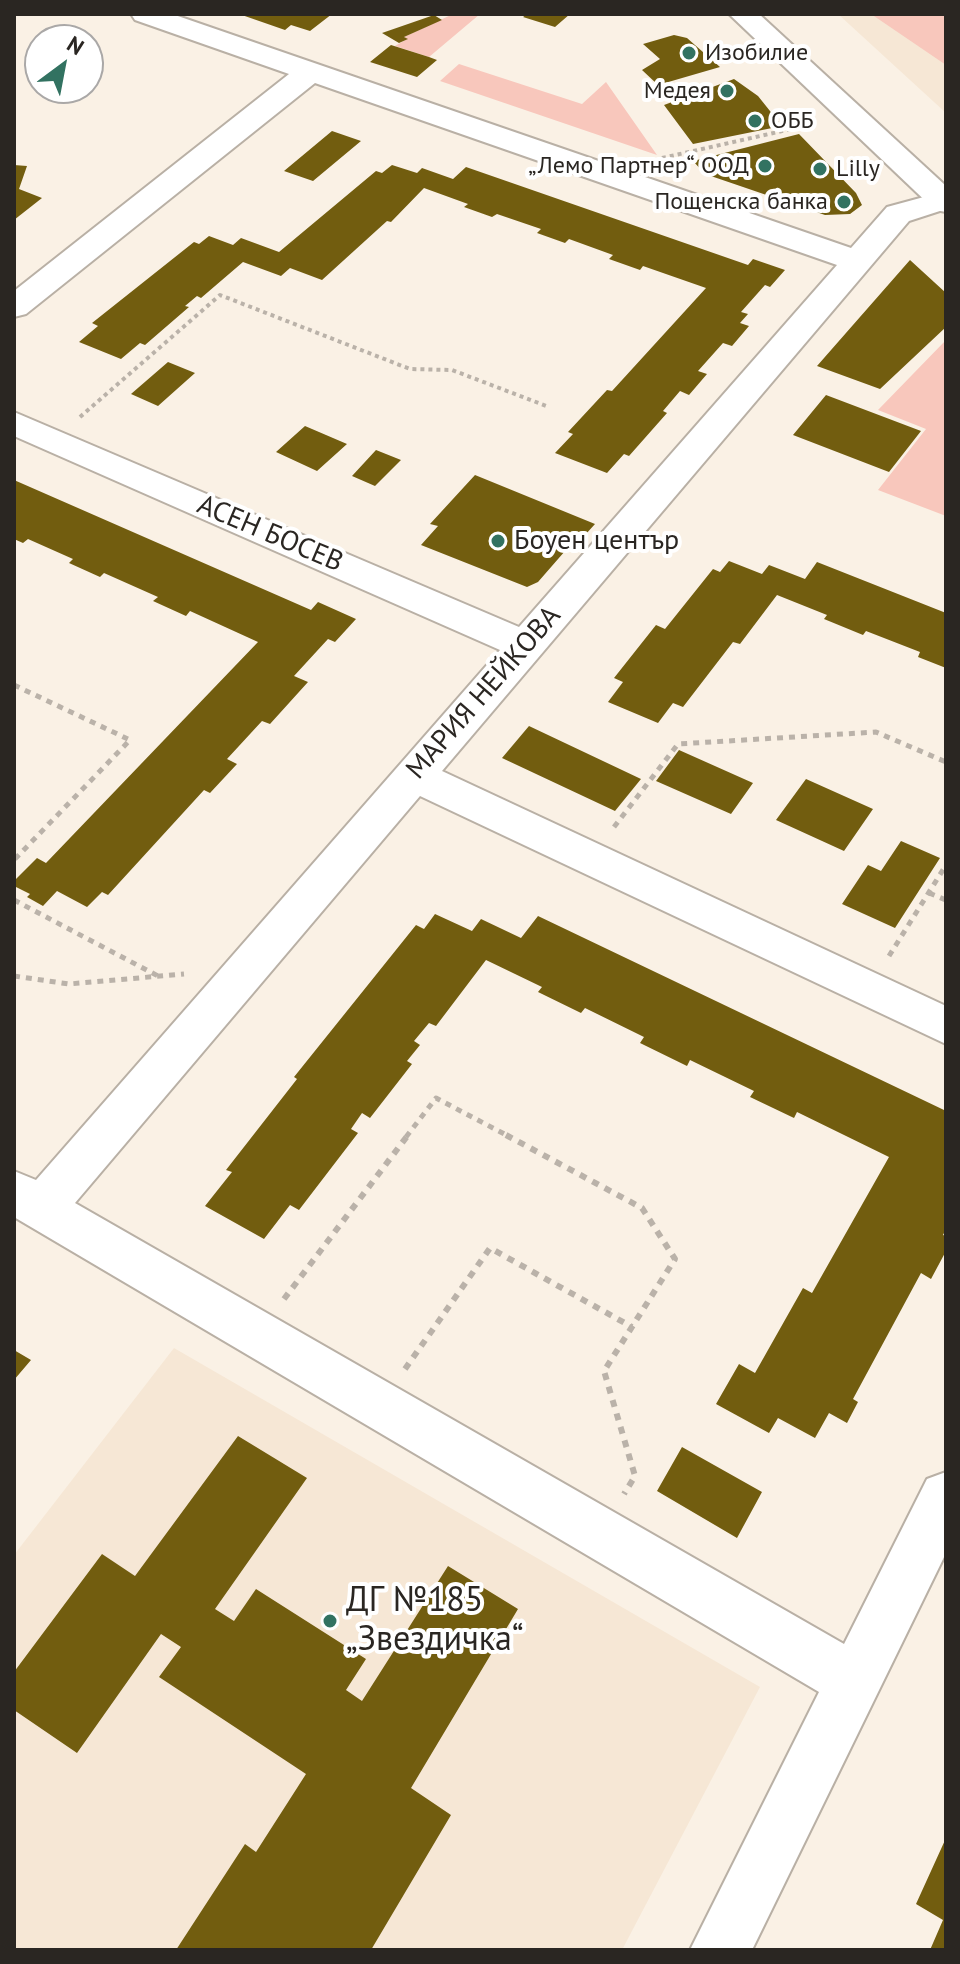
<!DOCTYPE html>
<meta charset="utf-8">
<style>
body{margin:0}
#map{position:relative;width:960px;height:1964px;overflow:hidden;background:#faf1e5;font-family:"PT Sans",sans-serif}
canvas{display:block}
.frame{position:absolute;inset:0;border:16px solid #2a2622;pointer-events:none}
.north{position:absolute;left:24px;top:24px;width:80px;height:80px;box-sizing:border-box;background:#fff;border:2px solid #aaa8a7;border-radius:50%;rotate:32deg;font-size:22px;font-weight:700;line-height:32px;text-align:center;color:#2a2622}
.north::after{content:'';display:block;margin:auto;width:28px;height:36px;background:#327261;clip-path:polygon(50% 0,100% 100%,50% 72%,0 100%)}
</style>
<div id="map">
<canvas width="960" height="1964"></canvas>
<div class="frame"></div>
<div class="north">N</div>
</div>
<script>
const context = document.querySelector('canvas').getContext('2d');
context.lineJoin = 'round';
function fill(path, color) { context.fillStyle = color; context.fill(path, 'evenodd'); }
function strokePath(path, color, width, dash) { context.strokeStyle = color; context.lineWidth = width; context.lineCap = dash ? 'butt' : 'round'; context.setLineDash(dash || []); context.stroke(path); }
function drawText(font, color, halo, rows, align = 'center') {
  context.font = font + ' "PT Sans",sans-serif'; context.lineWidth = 8; context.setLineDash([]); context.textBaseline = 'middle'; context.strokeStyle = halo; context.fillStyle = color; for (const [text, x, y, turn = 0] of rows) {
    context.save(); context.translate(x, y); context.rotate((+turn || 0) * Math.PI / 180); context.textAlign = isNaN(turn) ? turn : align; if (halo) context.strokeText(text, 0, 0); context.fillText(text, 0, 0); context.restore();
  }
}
fill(new Path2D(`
 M838,14H946V113Z
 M174,1348L760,1687L622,1950H14V1555Z`), '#f6e7d5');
fill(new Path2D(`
 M453,14H480L429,57L395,46L407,39L404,37Z
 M871,14H946V65Z
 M459,64L582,104L606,82L657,155L440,81Z
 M946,340V516L878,490L926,429L878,410Z`), '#f8c7bc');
fill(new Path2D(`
 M239,14H332L310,31L291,25L285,30Z
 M527,14H570L555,27L523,17Z
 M434,15L442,20L404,37L408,39L399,43L382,33Z
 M674,35L687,38L720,67L658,85L642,70L660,59L643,44Z
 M391,45L429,57L437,60L417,77L370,62Z
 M734,79L758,96L782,126L693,144L664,105Z
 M332,131L361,141L313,181L284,171Z
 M799,134L856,193L862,205L850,214L825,215L705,174L693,161Z
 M14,165L27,166L19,189L42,198L14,220Z
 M392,165L417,173L422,168L453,179L466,167L748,265L753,259L785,270L770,287L765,285L741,312L748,314L740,323L749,326L732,346L723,343L698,371L707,374L689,395L680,391L663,411L667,413L629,456L624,454L607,473L555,453L573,434L568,432L607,390L612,391L706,288L643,266L640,270L609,259L613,255L569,239L565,243L537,233L541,229L497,214L492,217L464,207L468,204L424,188L391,222L387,221L322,280L290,268L281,276L243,262L201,298L197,296L185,306L189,307L145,345L140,343L121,359L79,342L98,326L92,323L194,242L199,244L209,236L233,245L241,238L279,252L376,171L382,173Z
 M910,260L946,293V327L880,389L817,366Z
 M168,362L195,373L158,406L131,394Z
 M826,395L921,431L889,472L793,435Z
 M305,426L347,444L317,471L276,452Z
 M376,450L401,460L375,486L352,476Z
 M475,475L595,524L576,545L572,543L538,582L527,587L421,545L438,526L430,524Z
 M14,480L311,610L318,602L356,619L335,642L328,639L294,676L308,682L270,724L262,721L227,759L237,764L210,793L204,790L108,895L102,892L87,907L57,891L43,906L27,897L30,894L14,886V881L37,858L46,863L258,642L190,611L186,616L153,601L158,597L104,573L100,577L69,563L73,559L28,539L23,543L14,539Z
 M729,561L762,574L769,565L805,579L817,562L946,613V668L918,657L920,652L866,631L863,635L824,619L827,615L777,595L740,644L733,642L683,707L673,703L658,723L608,702L623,682L614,678L656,625L665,629L713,569L720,572Z
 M529,726L641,779L615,811L502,758Z
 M679,750L753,783L731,814L656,781Z
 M806,779L873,809L844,851L776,820Z
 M901,841L940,858L895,928L842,904L868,865L881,871Z
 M435,914L472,931L481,919L521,938L538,916L944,1110L946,1106V1229L943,1235L946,1236V1251L931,1279L921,1273L853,1399L858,1402L847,1423L829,1413L815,1438L778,1418L769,1433L716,1404L739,1364L755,1373L803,1288L812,1293L889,1157L797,1112L794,1118L750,1097L754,1091L690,1060L687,1066L640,1043L644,1037L585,1008L581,1013L538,992L542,987L486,960L436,1026L429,1023L414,1041L420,1045L407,1061L412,1064L370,1118L362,1113L351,1129L358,1133L299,1210L290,1205L264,1239L205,1206L232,1172L226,1170L297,1079L294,1077L416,925L424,929Z
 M14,1350L31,1360L14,1380Z
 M238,1436L307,1478L215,1609L234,1621L256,1589L366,1659L346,1690L362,1701L448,1566L518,1609L411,1788L451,1815L371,1950H176L245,1844L256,1852L306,1774L159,1677L181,1647L161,1634L77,1753L14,1710V1672L102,1554L135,1576Z
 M682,1447L762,1492L737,1538L657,1491Z
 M946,1838V1950H930L943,1920L916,1904Z`), '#725d0f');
const minor = new Path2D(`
 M131,14H172L851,248L887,207L946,191V209L909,221L442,771L946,1006V1044L420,796L75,1203L844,1644L927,1479L946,1472V1553L752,1950H690L819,1692L14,1217V1171L36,1180L500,650L14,436V412L519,627L837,265L315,83L26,314L14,317V291L289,74L135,20Z`);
const major = new Path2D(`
 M729,14H759L946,186V212L935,210Z`);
strokePath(minor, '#b9b0a5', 4);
strokePath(major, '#b9b0a5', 4);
strokePath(new Path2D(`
 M662,158L809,125
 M80,417L220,295L410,369L452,370L549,407`), '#bab2a9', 4, [4, 4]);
strokePath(new Path2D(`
 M14,685L130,740L14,860
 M614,827L678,744L876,732L946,762
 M929,893L946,900
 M14,900L158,976
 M889,956L946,865
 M14,976L69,984L184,974
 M406,1137L436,1098L510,1137`), '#bab2a9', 5, [6, 6]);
strokePath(new Path2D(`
 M506,1135L642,1208L675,1259L604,1371L635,1476L624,1494
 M284,1299L408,1135
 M405,1369L490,1248L632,1327`), '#bab2a9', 6, [7, 7]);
fill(minor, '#fff');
fill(major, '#fff');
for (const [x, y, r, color] of [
 [689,53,8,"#327261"],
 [727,91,8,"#327261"],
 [755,121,8,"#327261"],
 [765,166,8,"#327261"],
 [820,169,8,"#327261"],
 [844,202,8,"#327261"],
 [498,541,8,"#327261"],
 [330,1621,8,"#327261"]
]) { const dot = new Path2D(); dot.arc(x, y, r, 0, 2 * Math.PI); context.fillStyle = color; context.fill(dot); strokePath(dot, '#fff', 3); }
drawText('24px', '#2a2622', '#fff', [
 ["Изобилие",705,53],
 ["Медея",711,91,"right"],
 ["ОББ",771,121],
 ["„Лемо Партнер“ ООД",749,166,"right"],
 ["Lilly",836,169],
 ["Пощенска банка",828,202,"right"]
], 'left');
drawText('28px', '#2a2622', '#fff', [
 ["АСЕН БОСЕВ",270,534,23],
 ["МАРИЯ НЕЙКОВА",484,693,-49]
]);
drawText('28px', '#2a2622', '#fff', [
 ["Боуен център",514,541]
], 'left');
drawText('34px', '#2a2622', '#fff', [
 ["ДГ №185",346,1601],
 ["„Звездичка“",346,1640]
], 'left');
</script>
